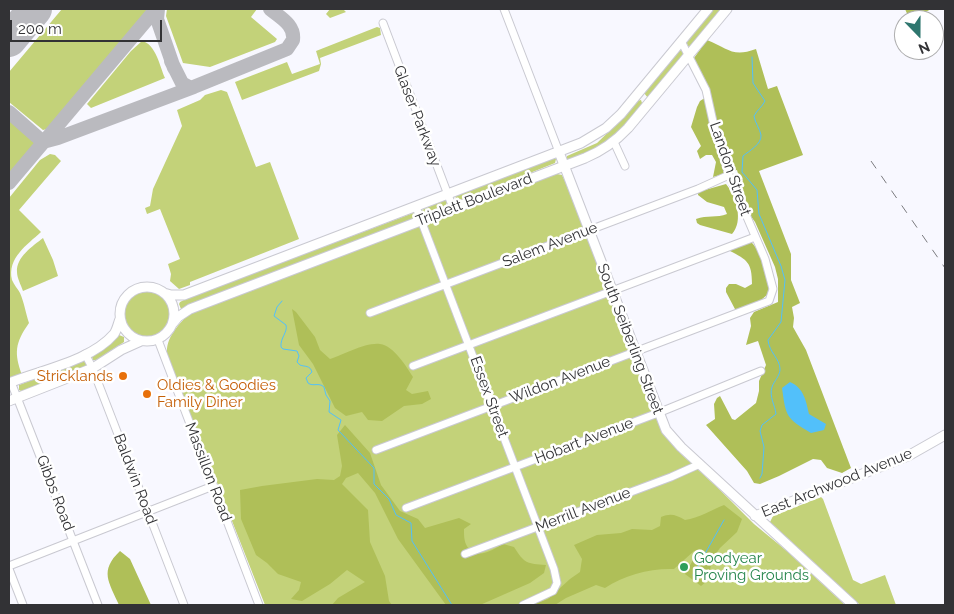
<!DOCTYPE html>
<style>
body{margin:0}
#map{position:relative;width:954px;height:614px;overflow:hidden;background:#f8f8ff;font-family:Raleway,sans-serif}
canvas{display:block}
.frame{position:absolute;inset:0;border:10px solid #323235;pointer-events:none}
.north{position:absolute;left:894px;top:10px;width:50px;height:50px;box-sizing:border-box;background:#fff;border:1px solid #adadae;border-radius:50%;rotate:158deg;font-size:14px;font-weight:700;line-height:20px;text-align:center;color:#323235}
.north::after{content:'';display:block;margin:auto;width:18px;height:22px;background:#2e766e;clip-path:polygon(50% 0,100% 100%,50% 72%,0 100%)}
.scale{position:absolute;left:10px;top:20px;width:152px;height:22px;box-sizing:border-box;border:2px solid #323235;border-top:0;padding-left:6px;font-size:15px;line-height:18px;white-space:nowrap;color:#323235;-webkit-text-stroke:4px #fff;paint-order:stroke}
</style>
<div id="map">
<canvas width="954" height="614"></canvas>
<div class="frame"></div>
<div class="north">N</div>
<div class="scale">200 m</div>
</div>
<script>
const context = document.querySelector('canvas').getContext('2d');
context.lineJoin = 'round';
function fill(path, color) { context.fillStyle = color; context.fill(path, 'evenodd'); }
function strokePath(path, color, width, dash) { context.strokeStyle = color; context.lineWidth = width; context.lineCap = dash ? 'butt' : 'round'; context.setLineDash(dash || []); context.stroke(path); }
function drawText(font, color, halo, rows, align = 'center') {
  context.font = font + ' Raleway,sans-serif'; context.lineWidth = 5; context.setLineDash([]); context.textBaseline = 'middle'; context.strokeStyle = halo; context.fillStyle = color; for (const [text, x, y, turn = 0] of rows) {
    context.save(); context.translate(x, y); context.rotate((+turn || 0) * Math.PI / 180); context.textAlign = isNaN(turn) ? turn : align; if (halo) context.strokeText(text, 0, 0); context.fillText(text, 0, 0); context.restore();
  }
}
fill(new Path2D(`
 M62,9H153L51,128L43,130L9,102V72Z
 M167,9H257L251,17L277,39L275,42L210,67L183,63L166,16Z
 M330,9H343L346,12L330,18L326,14Z
 M714,9H724L690,47L688,46L686,42Z
 M377,27L380,28L381,35L320,58L321,64L319,71L242,100L235,82L287,62L292,74L320,64L316,51Z
 M142,41C156,44 160,67 165,78L91,108L87,104L131,51Z
 M680,50L685,53L648,98L644,93Z
 M221,90L227,92L256,167L270,162L299,239L190,282V285L179,289L170,281L171,274L168,264L180,259L160,209L147,214L145,208L150,206L153,189L182,126L177,110L200,100L205,95Z
 M641,100L643,106L612,140L589,153L567,160V156L597,143L621,120L637,101Z
 M9,117L34,140V147L31,151L9,178Z
 M50,154L55,155L61,161L19,210L41,232C27,245 7,258 12,280C14,285 18,289 20,293C24,302 26,314 29,323C15,343 14,353 22,375L9,381V198L40,160Z
 M554,158L556,159L555,163L525,175L516,181L457,203L455,201L456,196Z
 M557,174L562,175L565,181L662,432L680,453L719,489L754,524L788,552L845,605H265L168,358C163,341 177,326 189,314L524,184Z
 M444,200L447,202L446,205L426,215L423,214L422,210Z
 M413,213L417,217L415,220L184,308L181,309L179,304L180,302L186,299Z
 M43,238L53,260L58,276L23,291C21,285 17,278 17,272C16,257 33,246 43,238Z
 M124 314a23 23 0 1 1 46 0a23 23 0 1 1-46 0Z
 M119,335L124,337V342L97,360H93L92,357L94,353Z
 M83,360L87,362V366L79,370L24,390L21,391L19,390V385Z
 M821,497L823,499L853,580L861,584L885,575L896,605H860L770,522L773,516Z`), '#c3d279');
fill(new Path2D(`
 M905,9H931L912,20L909,18Z
 M707,40C728,48 732,58 756,49L768,89L777,86L803,155L759,171L791,254V280L800,303L792,307L794,318L793,327L806,350L851,468L842,473L827,468L821,460L813,459L779,476L760,484L754,483L747,471L706,425L715,419L714,404L717,398L720,396L732,419L735,420L756,403L759,391V381L766,365L758,341L746,345L751,326L750,318L754,312L778,302V279L775,267L755,222L750,215L737,170L713,177L716,162L712,155H706L700,159L697,151L701,146L691,127L697,107L700,101L711,94L694,58Z
 M726,184C736,196 744,221 732,234L700,225L697,223L696,219C707,215 717,218 727,214L724,207L707,202L698,195V192Z
 M751,242C762,252 769,279 769,293L759,302L736,311L726,292V288L729,284H736L745,288L752,284C752,262 747,260 730,251L729,249Z
 M292,309L296,312L315,337L320,350L330,359C343,355 366,342 380,344C394,346 406,366 413,377L406,390L412,394L428,391L431,399L422,404L404,406L382,421L368,420L362,412L346,416L335,408L313,364L299,345Z
 M345,425L370,453L381,485L400,511L418,519L425,528L459,518L471,524L464,529C464,537 464,543 469,549C480,559 492,550 503,544L514,547C524,563 527,564 546,565L544,573L530,583L480,605H446L398,539L375,493L358,473L346,478L342,484L368,510L370,542L385,576L389,601L392,605H332L338,598L365,582L347,570L330,584L302,601L291,599L299,590L301,582L278,574L267,563L256,555L241,519L240,490L262,486L317,479L334,480L340,476L342,466L337,435Z
 M724,505L742,519L737,532L720,548L713,558L707,581L701,586L685,574L696,555L694,551L674,569C651,568 624,575 605,588L596,585L566,598L555,605H533L548,599L570,579L580,572L582,559L574,545L597,535L621,533L632,529L652,530L660,526L661,517C671,513 676,515 685,520C699,518 711,510 724,505Z
 M120,551L130,559L151,605H119C109,582 99,571 120,551Z`), '#afbf58');
fill(new Path2D(`
 M790,382C804,388 806,401 809,414L826,424L824,430L811,433C786,418 786,417 782,388Z`), '#52c0fa');
strokePath(new Path2D(`
 M752,57L753,83L765,101C762,107 757,110 754,116C755,123 760,129 761,135C762,144 749,151 743,156L742,172L757,190L759,214L781,266L785,280L781,322L768,340C769,352 780,359 780,369C780,376 774,381 772,387C769,397 775,405 776,414L762,425L760,431L764,447L762,474L760,478
 M282,301L277,307L274,316L286,325C288,332 280,338 281,347L283,349L297,351L299,356L297,362L300,365C305,367 310,365 312,372L306,378L308,383C313,387 319,382 324,387L326,395L330,401L329,412L341,420L338,430L374,468V484L389,499L396,515L411,523L412,541L452,605
 M693,575L724,520`), '#52c0fa', 1);
strokePath(new Path2D(`
 M158,9L157,19L174,68
 M171,61L182,83L191,88L287,49L293,40C295,25 281,18 270,9
 M9,112L43,142L58,138L194,87
 M9,183L156,9`), '#bababf', 14);
strokePath(new Path2D(`
 M9,40L35,9`), '#bababf', 34);
const minor = new Path2D(`
 M504,9L559,152
 M383,23L453,208
 M614,142L625,166
 M416,207L554,569L557,583L553,591L523,605
 M370,313L698,189L729,175
 M158,340L259,605
 M85,354L92,367L184,605
 M413,366L755,237
 M11,382L98,605
 M376,450L769,301L773,289L765,259L729,175L714,126L706,90L681,41
 M406,508L658,413L761,371
 M465,554L671,477L700,464
 M9,566L213,486
 M9,569L23,605`);
const major = new Path2D(`
 M559,152L666,430L681,447L853,605
 M120 314a27 27 0 1 1 54 0a27 27 0 1 1-54 0Z
 M164,293L171,295H184L581,143L606,128L621,114L708,9
 M173,323L178,317L190,309L585,158C602,151 615,142 628,128L727,9
 M9,383C41,370 91,361 114,334C117,330 118,324 120,319
 M9,401L93,368L121,350L141,341
 M755,516L908,456L945,435`);
strokePath(minor, '#c9c9d1', 9);
strokePath(major, '#c9c9d1', 11);
strokePath(minor, '#fff', 7);
strokePath(major, '#fff', 9);
strokePath(new Path2D(`
 M871,161L945,268`), '#7b7b7f', 1, [9, 9]);
for (const [x, y, r, color] of [
 [123,376,5,"#e8710a"],
 [147,394,5,"#e8710a"],
 [684,567,5,"#2e9e5b"]
]) { const dot = new Path2D(); dot.arc(x, y, r, 0, 2 * Math.PI); context.fillStyle = color; context.fill(dot); strokePath(dot, '#fff', 2); }
drawText('15px', '#323235', '#fff', [
 ["Glaser Parkway",417,116,69],
 ["Landon Street",730,169,71],
 ["Triplett Boulevard",474,200,-21],
 ["Salem Avenue",550,245,-21],
 ["South Seiberling Street",630,339,69],
 ["Wildon Avenue",560,380,-21],
 ["Essex Street",489,397,70],
 ["Hobart Avenue",584,441,-21],
 ["Massillon Road",208,472,69],
 ["Baldwin Road",135,479,69],
 ["East Archwood Avenue",837,483,-22],
 ["Gibbs Road",55,493,69],
 ["Merrill Avenue",583,510,-21]
]);
drawText('15px', '#c56008', '#fff', [
 ["Stricklands",113,376],
 ["Oldies & Goodies",157,385,"left"],
 ["Family Diner",157,402,"left"]
], 'right');
drawText('15px', '#27864d', '#fff', [
 ["Goodyear",694,558],
 ["Proving Grounds",694,575]
], 'left');
</script>
